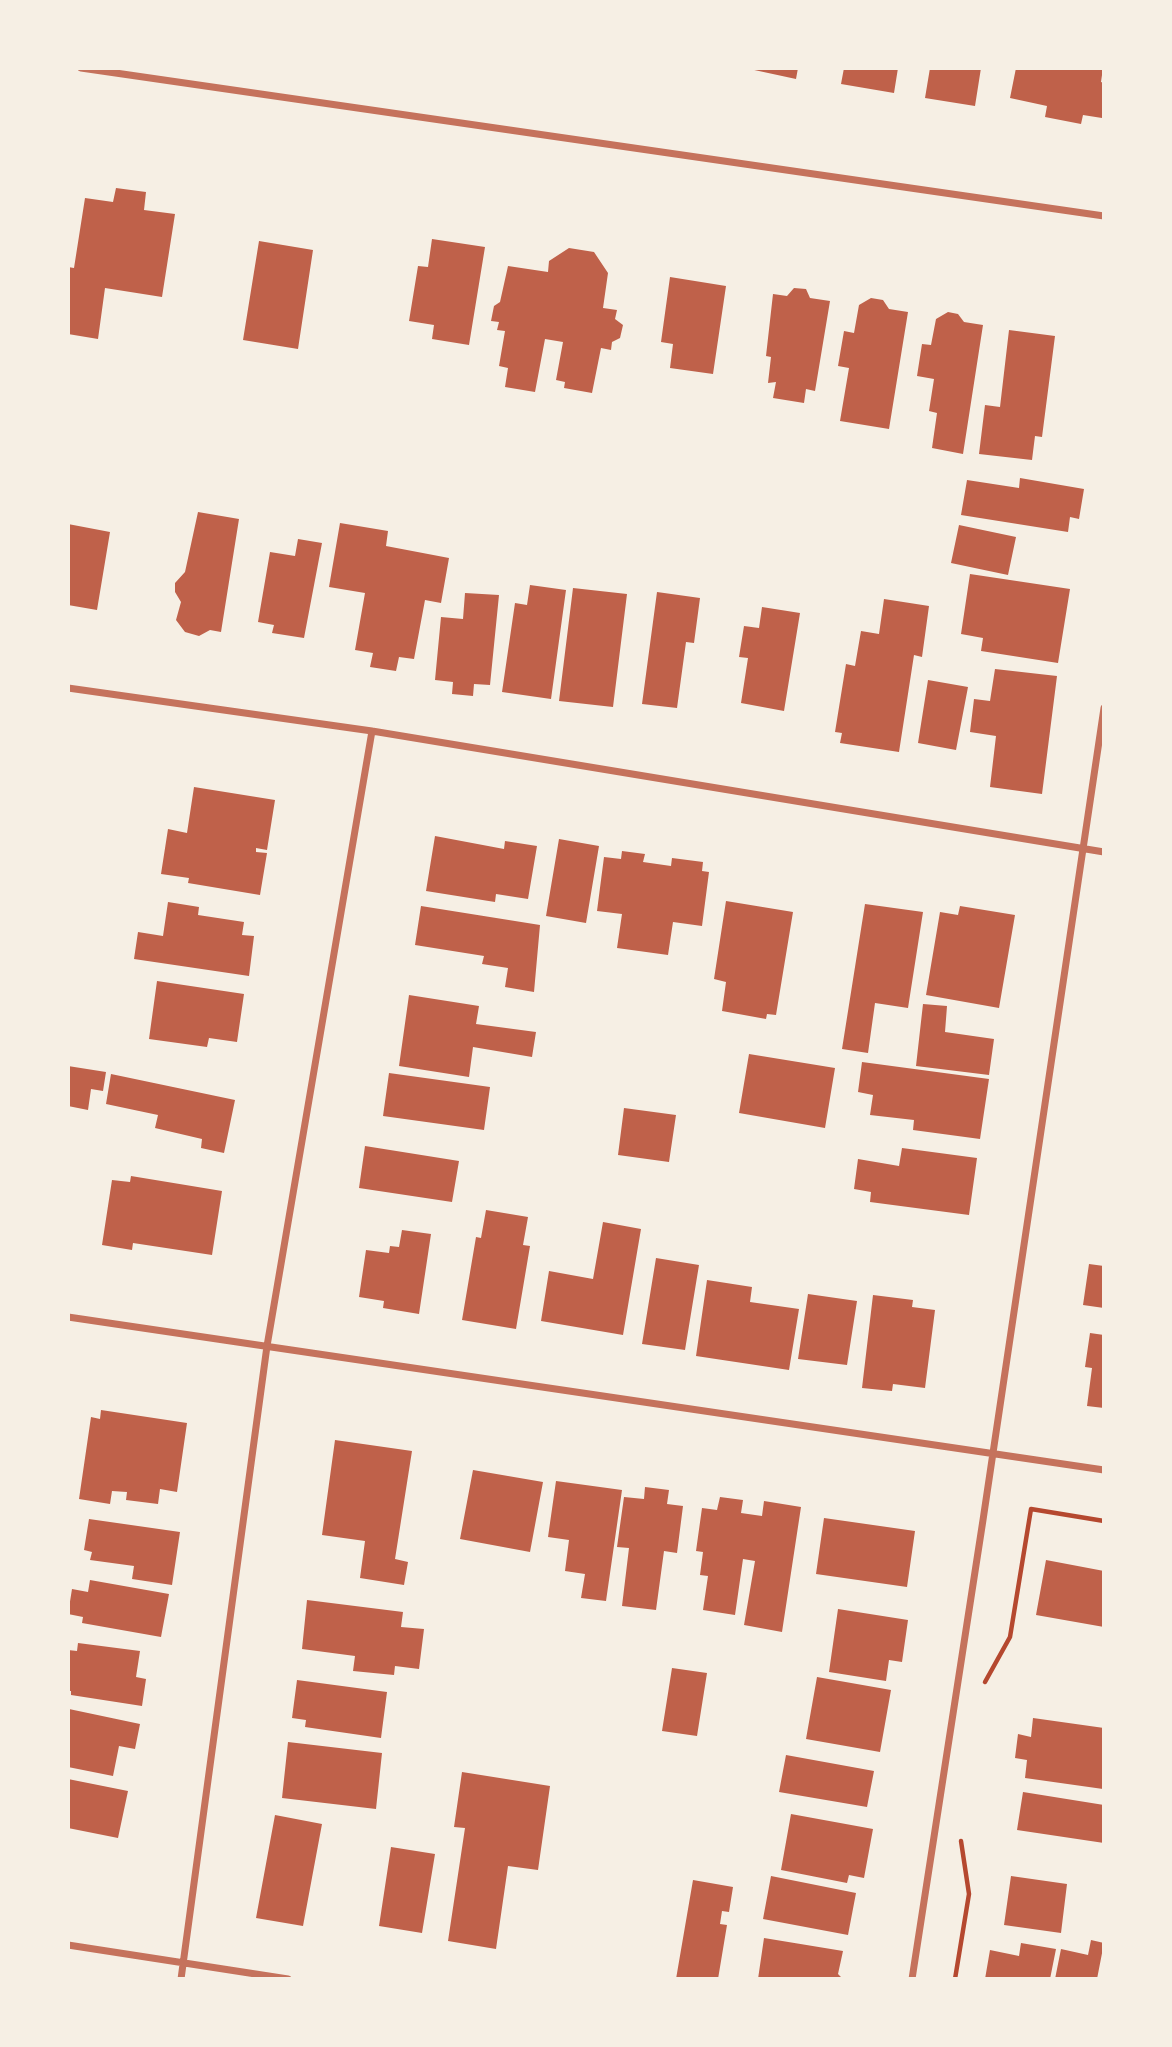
<!DOCTYPE html>
<style>
body{margin:0}
#map{position:relative;width:1172px;height:2047px;overflow:hidden;background:#f6efe4;font-family:"Crimson Pro",serif}
canvas{display:block}
.frame{position:absolute;inset:0;border:70px solid #f6efe4;pointer-events:none}
</style>
<div id="map">
<canvas width="1172" height="2047"></canvas>
<div class="frame"></div>
</div>
<script>
const context = document.querySelector('canvas').getContext('2d');
context.lineJoin = 'round';
function fill(path, color) { context.fillStyle = color; context.fill(path, 'evenodd'); }
function strokePath(path, color, width, dash) { context.strokeStyle = color; context.lineWidth = width; context.lineCap = dash ? 'butt' : 'round'; context.setLineDash(dash || []); context.stroke(path); }
fill(new Path2D(`
 M745,68H798L796,79Z
 M844,68H898L894,93L841,84Z
 M930,68H981L975,106L925,98Z
 M1016,68H1103L1101,82L1104,83L1102,118L1083,115L1081,124L1045,117L1047,106L1010,98Z
 M116,188L146,192L144,210L175,214L162,297L105,288L98,339L68,334V267L74,268L85,198L113,202Z
 M432,239L485,247L469,345L432,339L434,325L409,321L418,266L428,267Z
 M259,241L313,250L298,349L243,340Z
 M569,248L594,252L608,273L603,308L617,310L615,319L623,325L620,338L612,342L611,350L601,348L592,393L564,388L565,382L556,380L563,342L545,339L535,392L505,387L508,368L499,366L505,331L497,330L499,322L491,321L494,306L500,302L508,266L548,272L549,261Z
 M670,277L726,286L713,374L670,368L673,344L661,342Z
 M794,288L806,289L810,298L830,301L815,391L806,389L804,403L773,398L776,382L768,383L771,357L766,356L773,294L787,296Z
 M871,298L883,300L889,309L908,312L889,429L840,421L849,368L838,366L844,331L854,333L859,305Z
 M948,312L958,314L964,322L983,325L963,454L932,448L937,413L929,411L934,379L917,376L922,344L931,345L936,319Z
 M1009,330L1055,336L1042,437L1035,436L1032,460L979,454L985,405L1000,407Z
 M1020,478L1084,489L1079,519L1070,517L1068,532L961,515L967,480L1019,488Z
 M198,512L239,519L221,632L210,630L199,636L185,632L176,620L181,602L175,592V583L185,572Z
 M340,523L388,531L386,546L449,558L441,603L425,600L414,659L399,657L396,671L370,667L373,653L355,650L365,593L329,587Z
 M68,524L110,532L97,610L68,605Z
 M959,525L1016,537L1008,575L951,563Z
 M298,539L322,543L304,638L272,633L274,625L258,622L270,552L295,556Z
 M970,574L1070,589L1058,663L981,651L983,638L961,634Z
 M530,585L566,590L551,699L502,692L515,603L527,605Z
 M573,588L627,594L613,707L559,701Z
 M657,592L700,598L694,643L686,642L677,708L642,704Z
 M465,593L499,595L490,685L474,684L473,696L452,694L453,682L435,680L441,617L463,619Z
 M884,599L929,606L922,657L914,655L899,752L840,743L842,733L835,732L846,664L855,666L861,631L879,634Z
 M762,607L800,613L784,711L741,703L748,658L739,657L744,626L759,628Z
 M995,669L1057,676L1042,794L990,787L996,736L970,732L974,699L990,701Z
 M928,680L968,687L956,750L918,743Z
 M194,787L275,800L267,850L256,848V852L267,853L260,895L188,883L189,878L161,874L168,829L187,833Z
 M435,836L504,849L505,841L537,846L528,899L496,894L495,902L426,891Z
 M559,839L599,846L586,923L546,916Z
 M622,851L645,854L643,862L671,866L672,858L703,862L702,871L709,872L702,926L673,922L668,955L617,948L622,914L597,911L604,857L621,859Z
 M726,901L793,912L776,1015L767,1014L766,1019L722,1011L726,982L714,979Z
 M168,902L199,907L198,915L244,922L242,935L254,936L249,976L134,959L138,932L163,936Z
 M865,904L923,912L908,1008L875,1003L868,1053L842,1049Z
 M421,906L540,925L534,992L505,987L508,968L482,964L484,956L415,945Z
 M960,906L1015,915L999,1008L926,995L940,912L958,915Z
 M157,981L244,994L237,1042L209,1038L207,1047L149,1039Z
 M409,995L479,1006L476,1024L536,1032L532,1057L473,1047L469,1077L399,1066Z
 M923,1004L947,1006L945,1032L994,1039L989,1075L916,1066Z
 M749,1054L835,1068L825,1128L739,1113Z
 M862,1062L989,1079L980,1139L913,1130L914,1120L870,1115L873,1095L858,1092Z
 M68,1066L106,1072L103,1091L91,1089L88,1110L68,1106Z
 M389,1073L490,1087L484,1130L383,1116Z
 M111,1074L235,1100L224,1153L201,1148L202,1139L155,1128L158,1115L106,1104Z
 M624,1108L676,1115L669,1162L618,1155Z
 M365,1146L459,1161L452,1202L359,1188Z
 M902,1148L977,1158L969,1215L870,1202L871,1192L854,1189L858,1159L899,1166Z
 M131,1176L222,1191L212,1255L133,1243L132,1250L102,1245L112,1180L130,1182Z
 M486,1210L528,1217L523,1245L530,1246L516,1329L462,1320L476,1237L481,1238Z
 M603,1222L641,1229L623,1335L541,1321L549,1271L593,1279Z
 M402,1230L431,1234L419,1314L383,1308L384,1301L359,1297L366,1250L389,1253L390,1246L399,1247Z
 M656,1258L699,1265L685,1350L642,1344Z
 M1089,1264L1104,1266V1308L1083,1305Z
 M707,1280L752,1287L750,1302L799,1309L789,1370L696,1356Z
 M808,1294L857,1301L847,1365L798,1359Z
 M873,1295L913,1300L912,1307L935,1310L925,1388L893,1384L892,1391L862,1388Z
 M1090,1333L1104,1335V1408L1087,1406L1092,1368L1085,1367Z
 M101,1410L187,1423L177,1492L160,1489L158,1504L126,1500L127,1492L112,1491L110,1504L79,1499L91,1417L100,1419Z
 M335,1440L412,1451L395,1559L408,1562L404,1585L360,1578L365,1541L322,1535Z
 M473,1470L543,1482L530,1552L460,1539Z
 M556,1481L622,1490L606,1601L581,1598L585,1574L565,1571L569,1540L548,1537Z
 M645,1487L669,1490L667,1504L683,1506L677,1553L664,1551L656,1610L622,1606L629,1548L617,1547L624,1497L644,1499Z
 M720,1497L743,1500L741,1513L762,1516L764,1501L801,1507L782,1632L744,1625L755,1561L743,1559L735,1615L703,1610L708,1576L700,1575L703,1552L696,1551L702,1508L717,1510Z
 M824,1518L915,1531L907,1587L816,1574Z
 M89,1519L180,1532L172,1585L132,1579L134,1566L90,1560L92,1552L84,1550Z
 M1046,1560L1104,1571V1627L1036,1615Z
 M90,1580L169,1594L161,1637L82,1623L83,1617L68,1614L72,1589L88,1592Z
 M307,1600L403,1612L401,1627L424,1629L419,1669L395,1666L394,1675L353,1671L355,1656L302,1649Z
 M838,1609L908,1620L902,1662L889,1660L886,1681L829,1672Z
 M78,1643L140,1651L136,1677L146,1679L142,1706L71,1695V1691H68V1650L77,1651Z
 M672,1668L707,1673L697,1736L662,1731Z
 M817,1677L891,1690L880,1752L806,1739Z
 M297,1680L387,1692L381,1738L305,1727L306,1720L292,1718Z
 M69,1709L140,1724L135,1749L119,1746L113,1776L68,1767Z
 M1033,1718L1104,1728L1103,1789L1025,1778L1027,1760L1015,1758L1018,1734L1031,1737Z
 M288,1742L382,1753L376,1809L282,1798Z
 M786,1755L874,1771L867,1807L779,1792Z
 M462,1772L550,1786L538,1870L508,1866L496,1949L448,1941L465,1828L454,1827Z
 M68,1779L128,1791L118,1838L68,1828Z
 M1023,1792L1104,1805V1843L1017,1830Z
 M791,1814L873,1829L864,1878L849,1875L847,1883L781,1870Z
 M275,1815L322,1824L303,1926L256,1918Z
 M391,1847L435,1854L422,1933L379,1926Z
 M771,1876L856,1893L848,1935L763,1919Z
 M1011,1876L1067,1884L1061,1933L1004,1925Z
 M693,1880L733,1887L729,1912L722,1911L720,1924L727,1925L718,1979H676Z
 M764,1938L843,1951L838,1974L843,1979H758Z
 M1091,1940L1104,1943L1097,1979H1055L1061,1949L1088,1955Z
 M1021,1943L1056,1949L1050,1979H985L990,1950L1019,1956Z`), '#bf614a');
strokePath(new Path2D(`
 M985,1682L1010,1637L1031,1509L1104,1521
 M955,1979L969,1894L961,1841`), '#b5482f', 4.5);
strokePath(new Path2D(`
 M81,68L1104,216
 M68,688L372,731L1104,852
 M68,1317L1104,1470
 M68,1945L288,1979
 M181,1979L267,1346L372,731
 M912,1979L983,1520L1104,708`), '#c5725c', 7);
</script>
